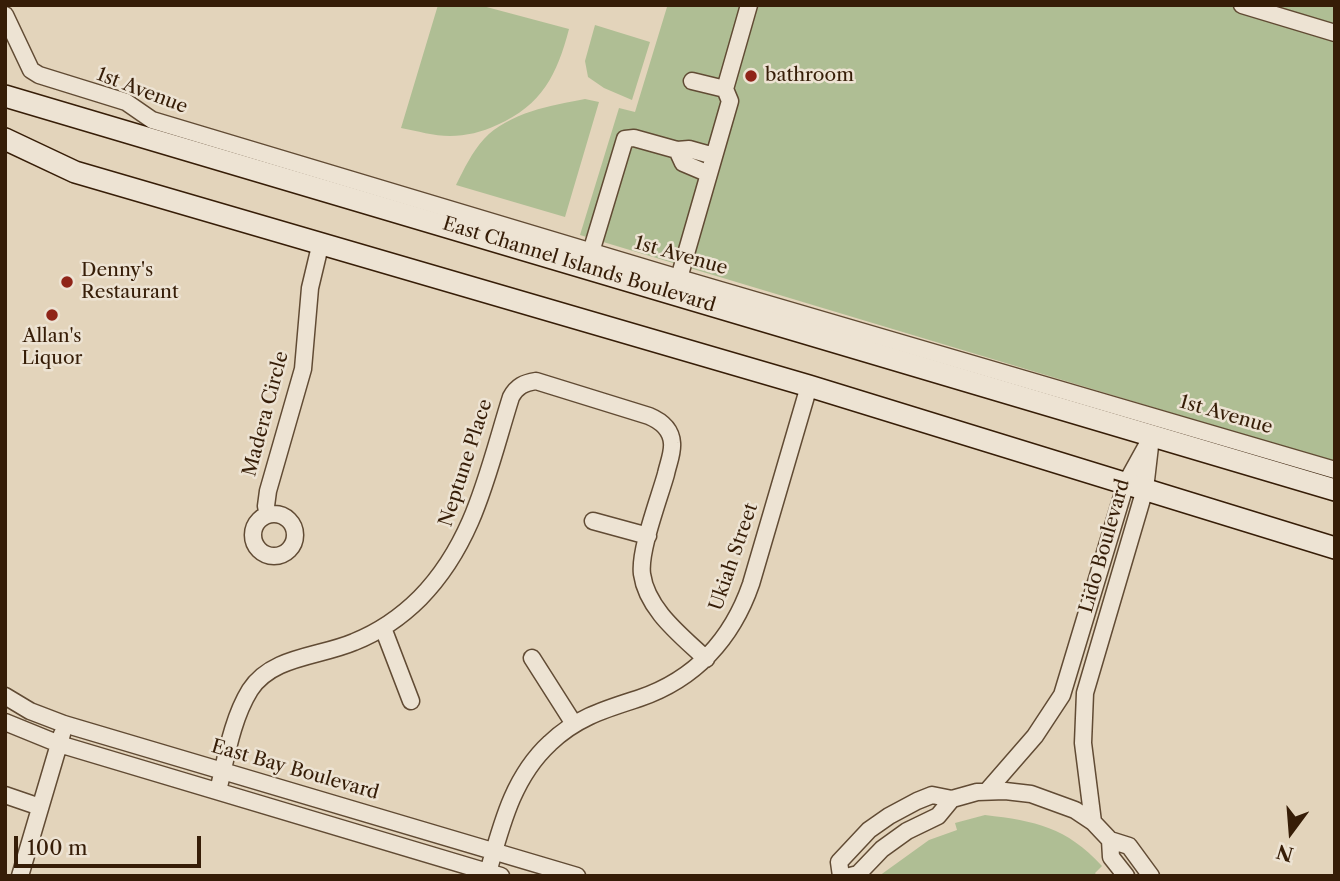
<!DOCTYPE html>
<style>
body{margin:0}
#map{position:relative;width:1340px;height:881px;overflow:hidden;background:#e3d4bb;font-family:"Libre Caslon Text",serif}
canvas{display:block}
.frame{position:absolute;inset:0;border:7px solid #361d07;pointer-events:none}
.north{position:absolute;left:1256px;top:797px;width:70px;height:70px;-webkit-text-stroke:5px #ede3d3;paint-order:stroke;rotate:196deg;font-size:19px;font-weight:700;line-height:28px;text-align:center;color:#361d07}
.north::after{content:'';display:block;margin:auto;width:24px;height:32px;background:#361d07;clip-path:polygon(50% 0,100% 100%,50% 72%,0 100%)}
.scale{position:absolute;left:14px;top:836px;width:187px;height:32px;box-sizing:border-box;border:4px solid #361d07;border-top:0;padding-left:9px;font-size:21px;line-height:24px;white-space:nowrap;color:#361d07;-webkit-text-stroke:5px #ede3d3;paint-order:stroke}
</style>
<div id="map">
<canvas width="1340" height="881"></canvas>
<div class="frame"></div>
<div class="north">N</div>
<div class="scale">100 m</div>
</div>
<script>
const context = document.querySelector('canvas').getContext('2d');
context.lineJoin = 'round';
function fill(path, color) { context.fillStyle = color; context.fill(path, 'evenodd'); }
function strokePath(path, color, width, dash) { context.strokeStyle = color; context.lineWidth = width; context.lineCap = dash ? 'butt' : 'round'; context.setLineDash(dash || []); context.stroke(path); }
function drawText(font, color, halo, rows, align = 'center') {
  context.font = font + ' "Libre Caslon Text",serif'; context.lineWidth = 5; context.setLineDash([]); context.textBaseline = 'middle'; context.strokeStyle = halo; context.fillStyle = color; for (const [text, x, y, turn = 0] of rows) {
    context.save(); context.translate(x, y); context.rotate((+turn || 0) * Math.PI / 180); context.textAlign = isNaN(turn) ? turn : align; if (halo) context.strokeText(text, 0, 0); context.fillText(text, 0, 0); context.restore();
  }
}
fill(new Path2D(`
 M438,5H479L569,29C557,75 542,105 497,125C482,132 466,136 450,136C434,136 417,131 401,128Z
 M664,5H1335V462L580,235L619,108L635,112L667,7Z
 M595,25L650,42L632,100L604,88L588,77L585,61Z
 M585,99L599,102L565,217L456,185C464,169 472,152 484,139C508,113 552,105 585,99Z
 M985,815C1036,821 1066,827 1102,866L1095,873L1097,876H879L929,840L957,830L955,823Z`), '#afbe94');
const minor = new Path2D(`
 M1242,5L1335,33
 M5,15L31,70L39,75L126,102L152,120L679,278L1335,470
 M725,89L749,5
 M677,150L683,163L709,174
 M591,252L625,139L634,138L677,150L689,149L714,156
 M679,278L730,101L725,89L692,81
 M253 535a21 21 0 1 1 42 0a21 21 0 1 1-42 0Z
 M268,515L266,506L268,491L303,369L310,288L321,242
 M593,521L648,536
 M383,628L411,701
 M532,658L574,724
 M5,696L30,711L64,724L577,876
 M5,722L59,744L501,876
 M988,790L1035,736L1062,695L1126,483L1152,436
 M218,791C226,758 232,719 250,690C272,656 319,657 354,642C379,632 401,617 420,598C475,542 488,470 511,397C517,386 524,383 536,381L649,416C661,421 671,429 672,443C673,453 668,464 666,474C659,499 639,551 642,574C647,610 682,636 706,659
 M5,795L40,807
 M1093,822L1083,743L1085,693L1145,489L1150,446
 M1110,840L1111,857L1126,876
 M20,876L62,734
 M487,876C501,827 512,778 550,743C577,717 606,709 640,698C695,679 732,639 751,584L809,386
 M841,876L839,862L869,830L889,816L917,801L932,795L952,799L977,792L1005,791L1031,794L1075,810L1093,822L1110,840L1129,846L1151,876
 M850,876L858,874L882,849L907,831L938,816L952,799`);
const secondary = new Path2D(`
 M5,96L1335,490
 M5,139L75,172L809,386L1335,548`);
strokePath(minor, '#614b34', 19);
strokePath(secondary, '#361d07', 24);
strokePath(minor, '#ede3d3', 16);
strokePath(secondary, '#ede3d3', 21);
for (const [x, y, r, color] of [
 [751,76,7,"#8f2418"],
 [67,282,7,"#8f2418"],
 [52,315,7,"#8f2418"]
]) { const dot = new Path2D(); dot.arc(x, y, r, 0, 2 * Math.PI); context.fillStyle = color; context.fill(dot); strokePath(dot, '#ede3d3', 2.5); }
drawText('19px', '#361d07', '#ede3d3', [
 ["bathroom",765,76],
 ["Denny's",81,271],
 ["Restaurant",81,293],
 ["Allan's",52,337,"center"],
 ["Liquor",52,359,"center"]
], 'left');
drawText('19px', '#361d07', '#ede3d3', [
 ["1st Avenue",142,91,21],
 ["1st Avenue",681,256,16],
 ["East Channel Islands Boulevard",579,265,17],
 ["Madera Circle",266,414,-75],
 ["1st Avenue",1226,415,16],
 ["Neptune Place",466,463,-72],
 ["Lido Boulevard",1105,546,-74],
 ["Ukiah Street",734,557,-71],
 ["East Bay Boulevard",295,770,16]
]);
</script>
